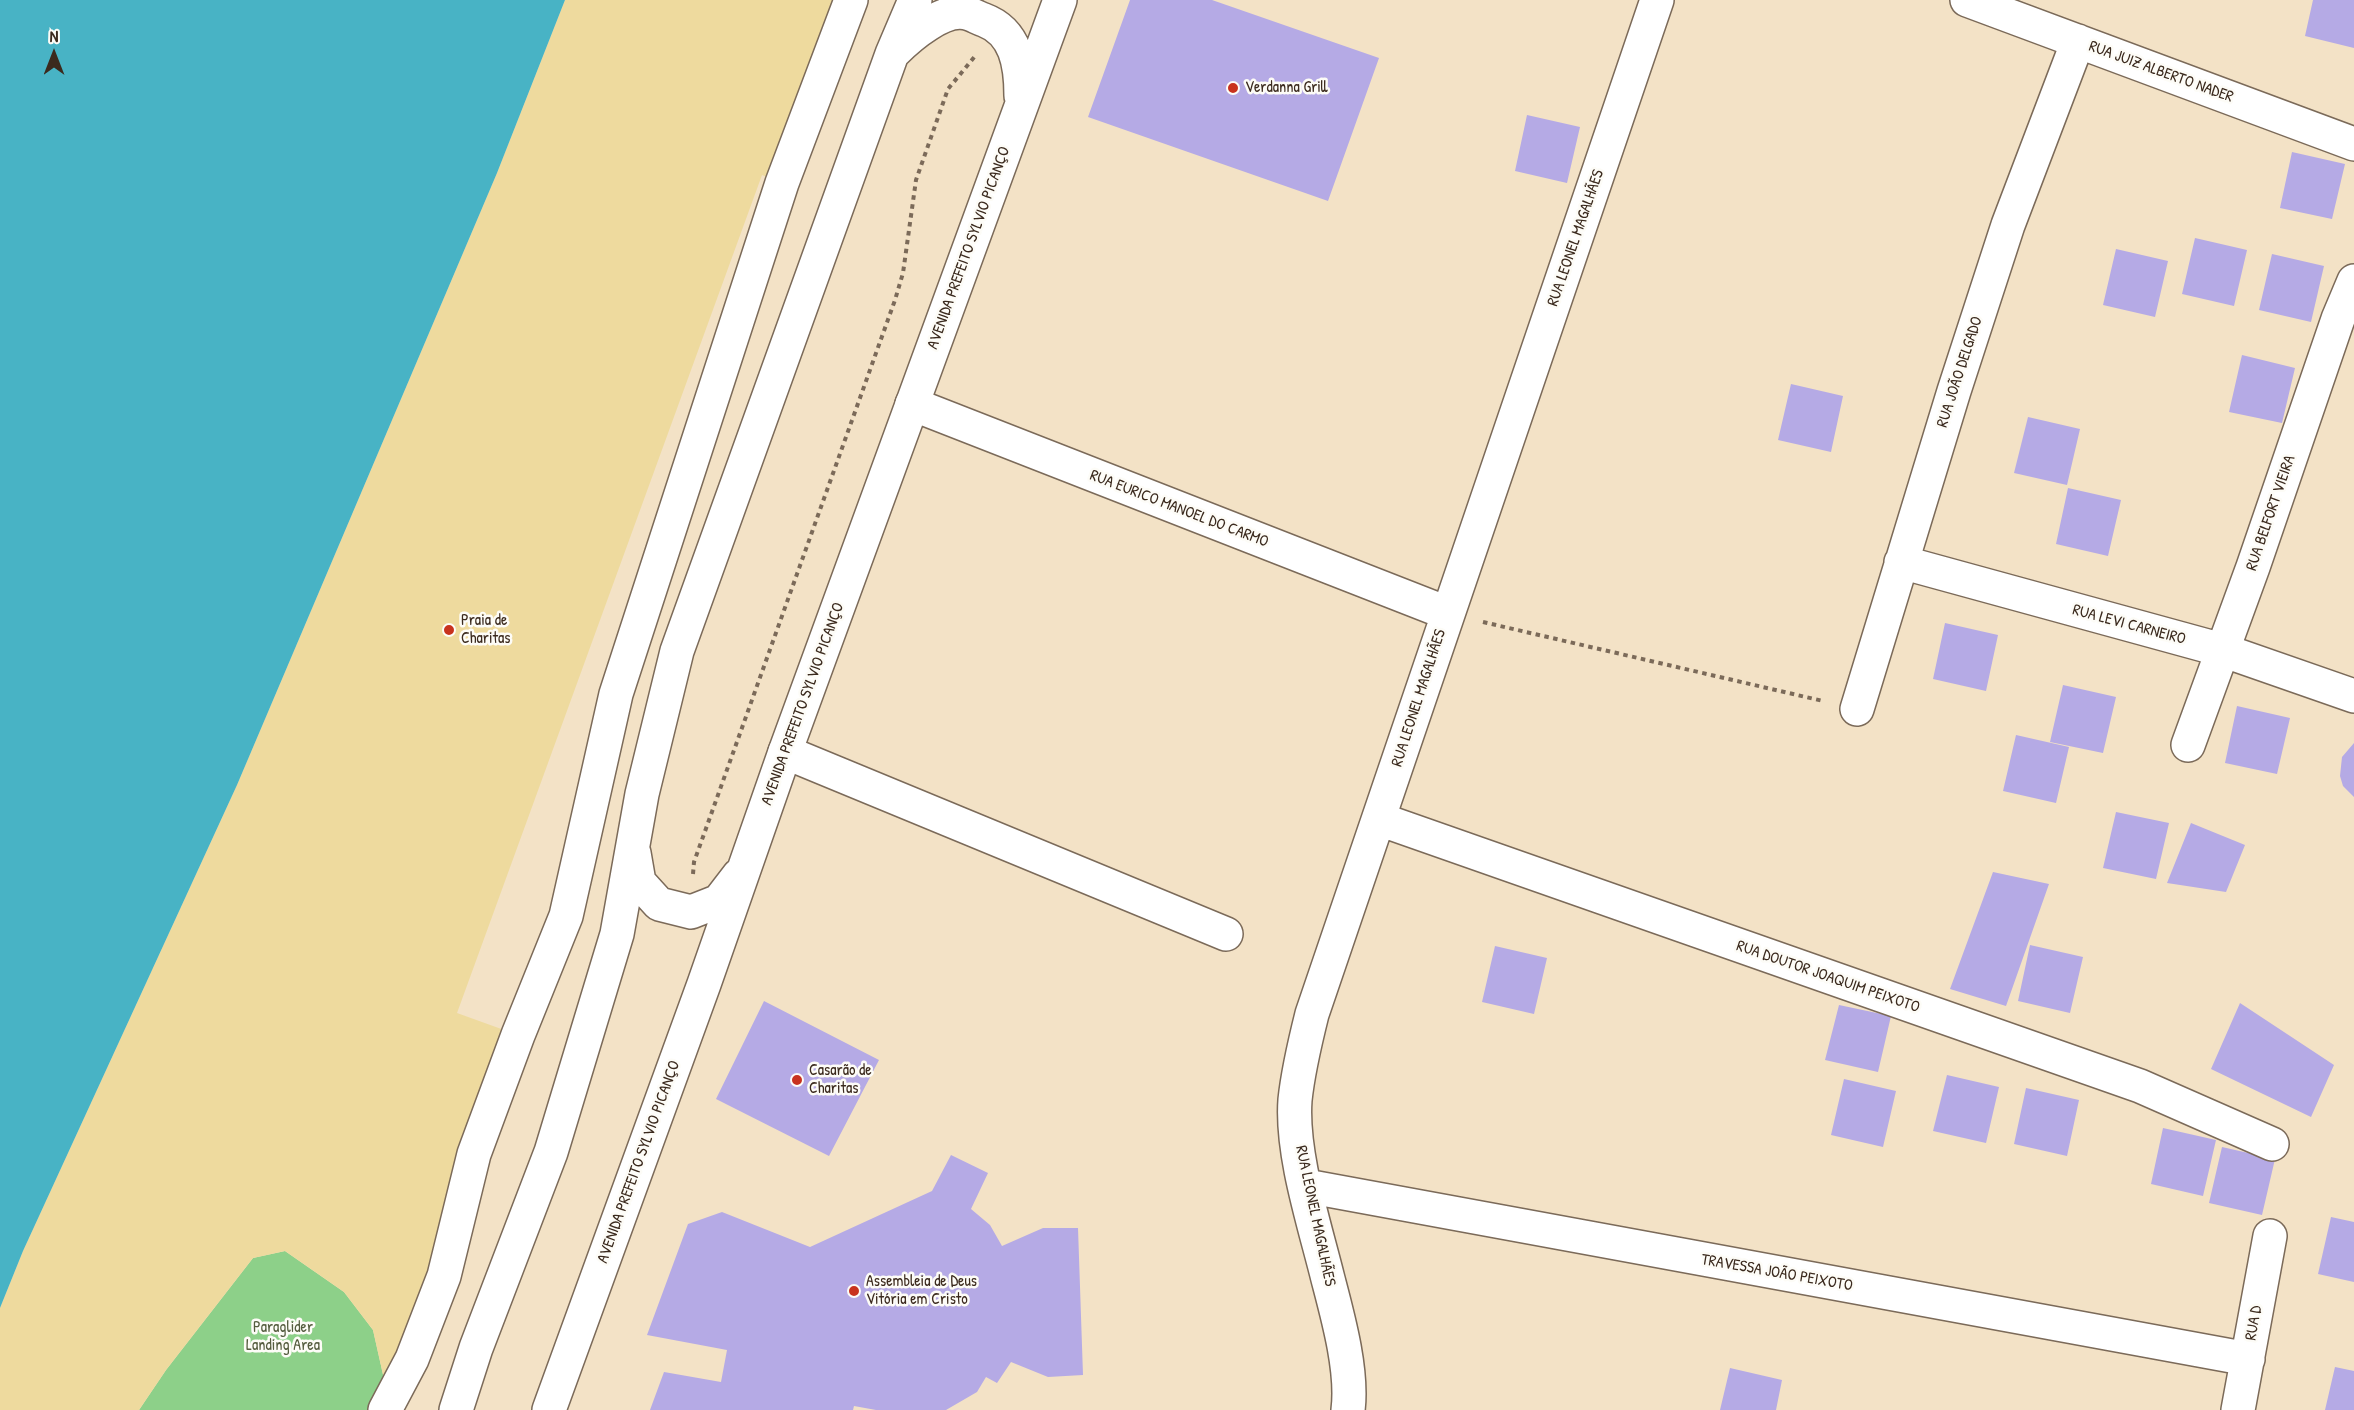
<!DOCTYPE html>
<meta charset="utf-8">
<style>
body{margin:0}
#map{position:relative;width:2354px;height:1410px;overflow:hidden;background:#f3e2c6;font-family:"Patrick Hand",sans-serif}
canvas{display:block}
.north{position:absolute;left:24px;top:24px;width:60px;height:60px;-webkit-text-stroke:4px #fdfcf7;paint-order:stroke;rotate:0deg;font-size:16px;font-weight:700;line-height:24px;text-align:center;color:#3b2a1e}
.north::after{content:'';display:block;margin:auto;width:21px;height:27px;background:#3b2a1e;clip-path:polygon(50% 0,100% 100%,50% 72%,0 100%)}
</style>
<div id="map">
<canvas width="2354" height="1410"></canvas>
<div class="north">N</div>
</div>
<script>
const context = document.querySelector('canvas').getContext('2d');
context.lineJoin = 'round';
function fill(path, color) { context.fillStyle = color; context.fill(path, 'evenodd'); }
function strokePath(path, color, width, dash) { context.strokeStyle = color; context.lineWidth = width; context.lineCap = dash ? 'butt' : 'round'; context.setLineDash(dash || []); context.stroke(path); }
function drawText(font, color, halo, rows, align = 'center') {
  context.font = font + ' "Patrick Hand",sans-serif'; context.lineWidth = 5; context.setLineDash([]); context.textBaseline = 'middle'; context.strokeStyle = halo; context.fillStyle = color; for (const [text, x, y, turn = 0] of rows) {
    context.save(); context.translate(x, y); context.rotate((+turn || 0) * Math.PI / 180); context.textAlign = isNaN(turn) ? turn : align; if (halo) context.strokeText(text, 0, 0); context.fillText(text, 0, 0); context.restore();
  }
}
fill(new Path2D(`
 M285,1251L344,1292L373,1330L386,1388L381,1410H139L166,1370L253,1258Z`), '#8dd089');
fill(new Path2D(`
 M565,0H851L782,183L762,175L457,1013L518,1035L386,1388L373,1330L344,1292L285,1251L253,1258L166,1370L139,1410H0V1308L23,1251L237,785L497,173Z`), '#eeda9e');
fill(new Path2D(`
 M0,0H565L497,173L237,785L23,1251L0,1308Z`), '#48b3c5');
fill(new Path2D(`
 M1130,0H1212L1379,58L1328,201L1088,117Z
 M2313,0H2354V48L2305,36Z
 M1527,115L1580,127L1567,183L1515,171Z
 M2292,152L2345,164L2332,219L2280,208Z
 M2195,238L2247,250L2234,306L2182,294Z
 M2116,249L2168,261L2155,317L2103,305Z
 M2272,254L2324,266L2311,322L2259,310Z
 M2242,355L2295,368L2282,423L2229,412Z
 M1791,384L1843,396L1831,452L1778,440Z
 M2028,417L2080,429L2067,485L2014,473Z
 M2068,488L2121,500L2108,556L2056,544Z
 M1945,623L1998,635L1986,691L1933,679Z
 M2063,685L2116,697L2103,753L2050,742Z
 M2237,706L2290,718L2277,774L2225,763Z
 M2016,735L2069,747L2056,803L2003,791Z
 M2354,743V797L2343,786L2340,776L2342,757Z
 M2116,812L2169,823L2156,879L2103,868Z
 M2191,823L2245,845L2226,892L2167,883Z
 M1993,872L2049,884L2006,1006L1950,989Z
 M2030,945L2083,957L2070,1013L2018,1001Z
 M1495,946L1547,958L1534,1014L1482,1002Z
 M764,1001L879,1060L829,1156L716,1099Z
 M2240,1003L2334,1065L2311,1117L2211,1069Z
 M1839,1005L1891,1016L1878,1072L1825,1060Z
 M1947,1075L1999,1087L1986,1143L1933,1131Z
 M1844,1079L1896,1091L1883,1147L1831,1135Z
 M2026,1088L2079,1100L2067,1156L2014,1144Z
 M2163,1128L2216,1140L2203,1196L2151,1184Z
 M2222,1147L2275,1159L2262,1215L2209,1203Z
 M951,1155L988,1173L971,1209L990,1225L1002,1246L1043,1228H1078L1083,1375L1048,1377L1011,1362L997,1383L986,1377L977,1392L946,1410H876L854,1406L853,1410H650L664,1372L721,1382L727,1350L647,1335L688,1224L722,1212L810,1247L932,1191Z
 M2331,1217L2354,1222V1282L2318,1274Z
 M2335,1367L2354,1371V1410H2325Z
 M1730,1368L1782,1380L1776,1410H1720Z`), '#b5aae5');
const minor = new Path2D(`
 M1967,0L2354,144
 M912,404L1447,613
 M1901,562L2222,650L2354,696
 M1857,709L1954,391L2008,225L2078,41
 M2188,745L2253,567L2338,319L2354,281
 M785,752L1226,934
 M1379,819L2140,1086L2272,1144
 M1306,1186L2248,1359
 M385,1410L412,1359L444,1276L474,1154L518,1035L566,916L616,694L782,183L851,0
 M1348,1410C1353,1371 1338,1317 1328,1279C1315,1226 1291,1154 1295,1100C1298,1071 1305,1042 1312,1014L1657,0
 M2238,1410L2270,1236`);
const major = new Path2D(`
 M895,51C910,36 943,8 966,13C972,14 978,18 984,20C1016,32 1021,65 1021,96
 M634,853L639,882L659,904L691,912L719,901L739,875
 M456,1410L476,1348L551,1152L617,934L642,794L677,651L892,54L915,0
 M549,1410L704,984L785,752L1060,0`);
strokePath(minor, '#7b6a59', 36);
strokePath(major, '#7b6a59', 36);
strokePath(new Path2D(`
 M1483,622L1823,701
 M693,874L694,862L895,300L903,273L916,180L948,89L976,55`), '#7b6a59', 4, [4.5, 4.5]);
strokePath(minor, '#fff', 33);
strokePath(major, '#fff', 33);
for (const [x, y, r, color] of [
 [1233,88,6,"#c8321e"],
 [449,630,6,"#c8321e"],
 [797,1080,6,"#c8321e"],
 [854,1291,6,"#c8321e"]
]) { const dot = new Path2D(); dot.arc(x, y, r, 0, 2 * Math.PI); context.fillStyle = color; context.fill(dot); strokePath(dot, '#fdfcf7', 2); }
drawText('16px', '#3b2a1e', '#fdfcf7', [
 ["RUA JUIZ ALBERTO NADER",2161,72,20],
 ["RUA LEONEL MAGALHÃES",1576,238,-71],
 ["AVENIDA PREFEITO SYLVIO PICANÇO",969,248,-70],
 ["RUA JOÃO DELGADO",1960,372,-72],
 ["RUA EURICO MANOEL DO CARMO",1179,509,21],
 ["RUA BELFORT VIEIRA",2271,513,-71],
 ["RUA LEVI CARNEIRO",2129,625,15],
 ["RUA LEONEL MAGALHÃES",1419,698,-72],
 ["AVENIDA PREFEITO SYLVIO PICANÇO",803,704,-70],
 ["RUA DOUTOR JOAQUIM PEIXOTO",1828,977,19],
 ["AVENIDA PREFEITO SYLVIO PICANÇO",639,1162,-70],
 ["RUA LEONEL MAGALHÃES",1315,1216,78],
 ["TRAVESSA JOÃO PEIXOTO",1777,1273,10],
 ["RUA D",2254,1323,-80]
]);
drawText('16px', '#3b2a1e', '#fdfcf7', [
 ["Verdanna Grill",1245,88],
 ["Praia de",461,621],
 ["Charitas",461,639],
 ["Casarão de",809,1071],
 ["Charitas",809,1089],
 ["Assembleia de Deus",866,1282],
 ["Vitória em Cristo",866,1300]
], 'left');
drawText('16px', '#545c3e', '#fdfcf7', [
 ["Paraglider",283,1328],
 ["Landing Area",283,1346]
]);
</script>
